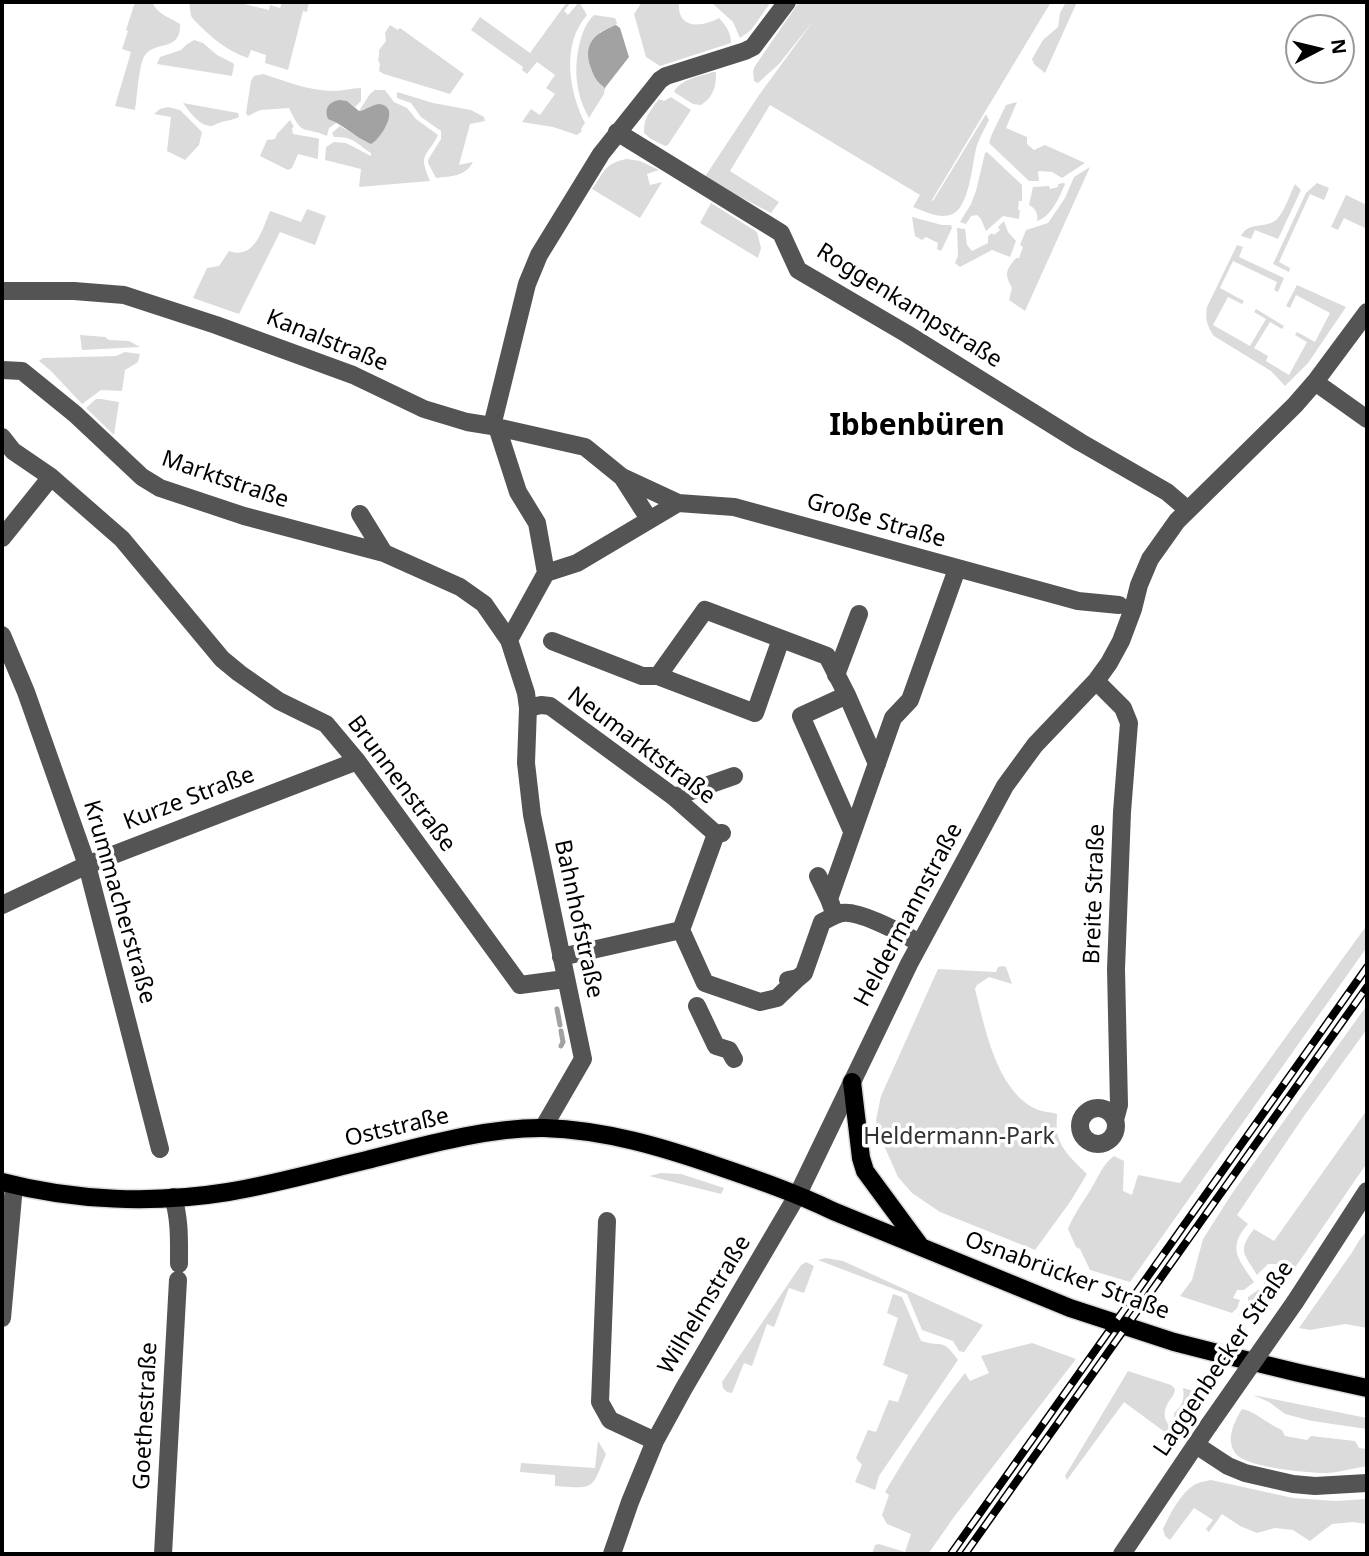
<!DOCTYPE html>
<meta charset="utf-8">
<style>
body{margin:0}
#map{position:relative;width:1369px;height:1556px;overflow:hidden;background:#fff;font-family:"Noto Sans",sans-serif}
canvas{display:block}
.frame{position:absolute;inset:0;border:4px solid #000;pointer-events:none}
.north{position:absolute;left:1285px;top:14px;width:70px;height:70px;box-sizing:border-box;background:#fff;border:2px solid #999;border-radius:50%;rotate:83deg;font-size:19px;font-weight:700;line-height:28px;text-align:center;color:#000}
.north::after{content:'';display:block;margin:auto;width:24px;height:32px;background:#000;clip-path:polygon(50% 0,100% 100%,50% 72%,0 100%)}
</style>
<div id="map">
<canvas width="1369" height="1556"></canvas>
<div class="frame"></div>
<div class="north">N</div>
</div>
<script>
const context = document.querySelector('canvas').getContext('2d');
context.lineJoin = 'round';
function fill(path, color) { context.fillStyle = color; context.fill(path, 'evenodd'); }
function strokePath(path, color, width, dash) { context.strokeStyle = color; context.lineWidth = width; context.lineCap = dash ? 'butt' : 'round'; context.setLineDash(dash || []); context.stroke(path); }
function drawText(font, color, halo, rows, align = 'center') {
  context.font = font + ' "Noto Sans",sans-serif'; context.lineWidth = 7; context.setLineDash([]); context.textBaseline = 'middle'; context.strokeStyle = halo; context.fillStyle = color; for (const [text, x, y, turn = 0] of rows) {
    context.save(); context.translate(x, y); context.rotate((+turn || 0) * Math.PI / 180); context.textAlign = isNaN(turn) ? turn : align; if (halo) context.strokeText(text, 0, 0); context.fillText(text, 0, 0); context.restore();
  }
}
fill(new Path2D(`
 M135,2H152C156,13 170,18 180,24C181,52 157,40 145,55C139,63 137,98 135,110L115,106L131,52L122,49L128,31L126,30Z
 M189,2H236L269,10L270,5L280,8L282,2H309L307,12L303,11L288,70L265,63L266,55L251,50L248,58C226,51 210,36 194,20L191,16Z
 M567,2H571L564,11L568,15L579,2L587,15C561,44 569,92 585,123L581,129L582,131L577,135L553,127L522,122L531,109L540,115L555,94L546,88L555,75L537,62L527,74L522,70L523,67L471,30L480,17L530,53Z
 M642,2H679C677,29 700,28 719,18C726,26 731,32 731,43L660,66L646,57L634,14Z
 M711,2H771L751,30L740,38L733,22Z
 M799,2H1051L932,200L933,201L986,114L989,120C985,128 980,137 977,145C972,162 970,210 950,215C938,219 924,211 913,207L920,195L770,105L730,171L779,202L771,213L704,178L759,95L814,20L779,64L758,83L754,81L753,71L755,66Z
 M1066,2H1077L1045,73L1034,64L1032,59L1043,40L1058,27L1060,13Z
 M594,15L615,18L617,23L615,26H613L600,32L598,82L605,87L604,94L589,118C575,93 573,66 581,38C584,29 587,22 594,15Z
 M390,25L398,30L400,28L464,74L450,94L384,74L379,71L380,64L378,60L379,56V50L386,41L385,33Z
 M194,40L203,43L217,55L233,63L234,65L232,76L157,64L160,57L181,50L186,45Z
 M713,72H716C716,87 714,96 701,105L693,104L674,92C680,79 701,76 713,72Z
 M263,74C285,81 310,91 333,91C343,91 352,88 361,88V101L355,107L347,101L333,120L336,123L329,128L327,136C302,125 303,138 289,108L260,110L248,116L246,113L251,81L254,76Z
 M375,90H385L394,102L407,108L416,119L438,135C426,159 418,152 430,181L359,187L361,169L325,160L326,147L334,142L346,143L371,156V153C357,144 353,136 334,137L332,133L340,126L366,142L387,107L380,104L359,111L370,94Z
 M397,92L433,103L471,110L484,117L485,121L470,124L459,165L473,162C465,177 451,176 436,178L428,163V160L441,139V131L421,117L411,103L397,98Z
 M671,97L691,110L668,145L665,146L651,139L644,133C643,118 651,110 659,99L664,101Z
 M1017,102L1006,128L1027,137V144L1034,150L1045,145L1085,163L1062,178L1052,172L1039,171L1038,172L1039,181H1029L989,143L992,134L1006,105Z
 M183,103L238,113L239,117C233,120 229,120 222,122C220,122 213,126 211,126C199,126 189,111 183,103Z
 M168,107L180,110L202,132L199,145L185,160L167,151L171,117L154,114L160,109Z
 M290,120L294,127L292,128L293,134L316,138L319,139L318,159L298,154L292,168L288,170L260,156L267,140L275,139L277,134Z
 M987,152L1022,185V201H1019L1018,210H1020L1019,219L1003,216L986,231L981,219L977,215L971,216L966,224L960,222L971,204L976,191L985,153Z
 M627,159L640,161L659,170L647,174L650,185L662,182L640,218L592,189C604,173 604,163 627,159Z
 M1090,167L1025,311L1009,300L1012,288C1004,273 1006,270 1016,258H1019L1023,247L1020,245L1026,230L1048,223L1065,198L1074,177Z
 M1064,183L1065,184C1059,198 1051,217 1037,221C1039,214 1035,208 1029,205L1033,187L1049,186L1050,189L1058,187V184Z
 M1317,183L1329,188L1324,200L1310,194L1279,262L1290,268L1289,272L1273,264L1306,193Z
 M1295,184L1301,190L1278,239L1255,230L1251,239L1241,236C1248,221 1265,229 1276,220C1284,213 1290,194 1295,184Z
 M1346,195L1367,205V229L1344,218L1338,230L1331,227Z
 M711,203L757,232L761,248L758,258L700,223Z
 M307,209L326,216L315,245L280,232L239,314L193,298L207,268L219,266L229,251C255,260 262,230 270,211L301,222Z
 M912,217L942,225H951L952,228L941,251L937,249L938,243L926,237L922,240L915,236Z
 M1004,221L1008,232L1016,241L1010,257L992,250L960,267L955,263L958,256L957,228L965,229L967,245L972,251L988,243V236L992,233L994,235L1000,230L998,227Z
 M1237,245L1243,247L1239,257L1284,278L1278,292L1274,290L1277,282L1233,261L1220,288L1244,301L1242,304L1228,297L1213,325L1250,346L1266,319L1254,312L1256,309L1284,326L1282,329L1270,322L1254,348L1268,356L1266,361L1289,375L1307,342L1295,335L1297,332L1315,342L1330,313L1296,295L1290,308L1286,306L1297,285L1346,307L1308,363L1285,386L1271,371L1214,336C1207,326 1205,319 1207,307Z
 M80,335L105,337L109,340L129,341L140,347L82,350Z
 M125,352L140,354L138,362L125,370L122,391L101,390L82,404L51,371L39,361L43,358L116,356Z
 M96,399H101L119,402L114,435L86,408Z
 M1367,925V947L1130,1282L1090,1270L1080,1249L1076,1247L1068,1229C1074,1214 1083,1202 1091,1189C1098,1177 1103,1164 1114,1156L1124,1161L1123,1191L1132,1195L1138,1175L1180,1183Z
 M1003,966L1006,967L1012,984L989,977L977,985L975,989C985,1027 996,1090 1036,1109C1042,1112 1051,1112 1057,1114C1057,1119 1056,1126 1057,1131C1059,1149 1075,1162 1087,1174L1070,1202L1035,1250L940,1212L912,1193L898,1177L878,1132L876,1120L881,1096L938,969L996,972L998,967Z
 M1367,1005V1029L1304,1116L1237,1215L1248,1224C1227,1248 1238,1259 1254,1282L1244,1290H1237L1233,1298L1240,1300L1237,1308L1232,1313L1180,1296L1192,1280L1203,1239L1233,1192Z
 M1367,1110V1163L1292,1272L1276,1264H1268L1257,1275C1244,1253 1237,1251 1254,1229L1274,1241Z
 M661,1173L681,1174L724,1188L721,1194L649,1176Z
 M1367,1231V1328L1345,1324L1310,1330L1299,1328L1353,1251L1360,1239Z
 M826,1258L843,1261L983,1325L964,1352L959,1351L953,1341L922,1330L907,1294L818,1260Z
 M806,1262L814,1266L804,1293L789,1288L774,1327L767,1324L752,1366L744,1363L732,1393L727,1392L723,1388L722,1382L801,1265Z
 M1267,1271L1278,1272L1282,1276L1284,1286L1259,1320L1239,1315L1248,1302V1297L1258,1290H1263L1265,1274Z
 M893,1294L902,1297L921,1341C944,1348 941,1337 958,1360L879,1476L875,1490L855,1482L862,1465L856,1458L868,1430L876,1432L889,1400L898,1402L908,1375L883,1365L898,1318L887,1313Z
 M1032,1343L1076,1359L954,1517L928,1554H872L875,1545L879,1544L905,1552L911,1534L887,1524L882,1515L889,1495L885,1492C909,1451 935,1411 965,1373L970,1381L989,1373L981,1356Z
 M1128,1371L1171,1385L1175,1389C1174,1397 1171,1397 1167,1405C1160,1419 1170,1428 1181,1435L1177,1441L1124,1402L1067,1480L1065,1476Z
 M1183,1388L1208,1395L1187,1426H1180L1174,1418V1413C1182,1406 1185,1399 1183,1388Z
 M1253,1395L1367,1418V1429L1312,1421L1285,1414L1269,1402Z
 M1242,1409C1257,1412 1267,1424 1282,1430L1285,1436L1307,1440L1311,1436L1355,1441L1359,1448L1367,1449V1466C1354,1468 1338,1473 1325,1473C1307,1473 1246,1467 1236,1454C1225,1440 1234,1422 1242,1409Z
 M598,1441L606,1454C591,1490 596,1489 555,1486V1475L520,1472L521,1463L595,1468Z
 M1211,1480L1293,1498L1336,1501L1367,1499V1524L1353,1522L1332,1524L1310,1541L1293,1530L1275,1528L1257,1533L1240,1526L1222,1514L1209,1532L1206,1529L1213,1520L1194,1508L1170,1540L1165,1536L1163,1529C1170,1514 1180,1494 1194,1485C1199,1482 1206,1481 1211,1480Z`), '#dbdbdb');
fill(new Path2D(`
 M616,25L620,28L629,57L604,89V87C597,82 594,77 591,68C582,44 595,33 616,25Z
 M339,100L347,101L359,111C366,110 373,104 380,104C401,107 381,139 371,144C356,138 341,123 328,119C324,109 328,102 339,100Z`), '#a2a2a2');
strokePath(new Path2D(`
 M557,1009L560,1025
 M561,1031L563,1042L561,1046`), '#a2a2a2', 5);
const major = new Path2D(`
 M852,1082L861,1158L865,1171L921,1247
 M2,1182C74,1201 154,1204 228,1192C275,1184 321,1171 367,1160C422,1146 488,1127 544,1128C606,1130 662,1147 720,1167C758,1180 796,1193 833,1211L1070,1308L1174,1342L1225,1355L1299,1373L1367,1388`);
strokePath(major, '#dbdbdb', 21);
strokePath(new Path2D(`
 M617,132L781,233L798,270L907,334L1080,442L1167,492L1187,509
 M2,291H74L124,295L216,325L353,375L424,409L467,422L492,426L585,447L622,477L678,503L734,507L1078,601L1119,605
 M2,370L22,371L75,414L142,477L160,488L244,516L384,553L460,587L484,604L509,640L526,693L528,708L526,763L532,815L583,1059L543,1128
 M1315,382L1367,419
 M492,426L527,284L539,255L601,154L660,80L666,76L745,51L753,47L787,2
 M497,427L518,492L537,523L546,573
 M2,437L13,451L51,477L122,539L222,659L239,673L279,701L326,724L357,761L520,985L565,979
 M622,477L649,519
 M360,514L384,553
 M2,538L51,477
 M2,635L26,692L87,865L160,1149
 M509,640L546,573L577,563L678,503
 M552,641L642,676H658L755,713L781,639
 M836,675L859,614
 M658,676L705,610L827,656L847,695
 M1096,681L1123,708L1129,723L1122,812L1116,969L1119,1105L1115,1120
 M528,708L541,705L550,706L674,797L716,834L722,833
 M674,797L734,776
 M852,831L801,716L847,695L877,764
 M818,876L829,899
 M2,905L87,865L357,761
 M835,915L829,899L893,718L910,700L957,569
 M681,930L705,983L760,1002L777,998L798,978
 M681,930L716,834
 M561,957L681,930
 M788,980L798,978L804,973L822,922C829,919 835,914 842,913C860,910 903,934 920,943
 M697,1006L716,1046L729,1050L734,1059
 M1080 1126a18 18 0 1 1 36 0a18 18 0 1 1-36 0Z
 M173,1197C180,1220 179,1241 179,1264
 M607,1221L600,1402L610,1420L655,1441
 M1295,1302L1367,1191
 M2,1318L14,1186
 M1196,1445L1228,1466L1245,1473L1293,1484L1315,1486L1367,1483
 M163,1554L178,1280
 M612,1554L630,1502L655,1441L684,1388L798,1194L909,964L1005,786L1035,745L1096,681L1109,663L1121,641L1133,609L1139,585L1150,559L1177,521L1295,405L1315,382L1367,312
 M1122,1554L1209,1425`), '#545454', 18);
strokePath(major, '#000', 18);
const rail = new Path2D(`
 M951,1554L1367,967
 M965,1554L1367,987`);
strokePath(rail, '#000', 8);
strokePath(rail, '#fff', 5, [16]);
strokePath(new Path2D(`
 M1209,1425L1295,1302`), '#545454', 18);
drawText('23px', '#000', '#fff', [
 ["Roggenkampstraße",909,306,32],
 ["Kanalstraße",327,341,22],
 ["Marktstraße",225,480,19],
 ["Große Straße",876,521,16],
 ["Neumarktstraße",641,746,37],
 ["Brunnenstraße",401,784,53],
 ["Kurze Straße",189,799,-21],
 ["Breite Straße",1095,894,-88],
 ["Krummacherstraße",119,902,74],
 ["Heldermannstraße",909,915,-62],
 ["Bahnhofstraße",578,919,78],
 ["Oststraße",397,1128,-13],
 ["Osnabrücker Straße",1067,1276,20],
 ["Wilhelmstraße",705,1305,-59],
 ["Laggenbecker Straße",1224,1359,-56],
 ["Goethestraße",146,1416,-87]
]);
drawText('23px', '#323232', '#fff', [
 ["Heldermann-Park",959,1137]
]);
drawText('bold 30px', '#000', '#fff', [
 ["Ibbenbüren",917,426]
]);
</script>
